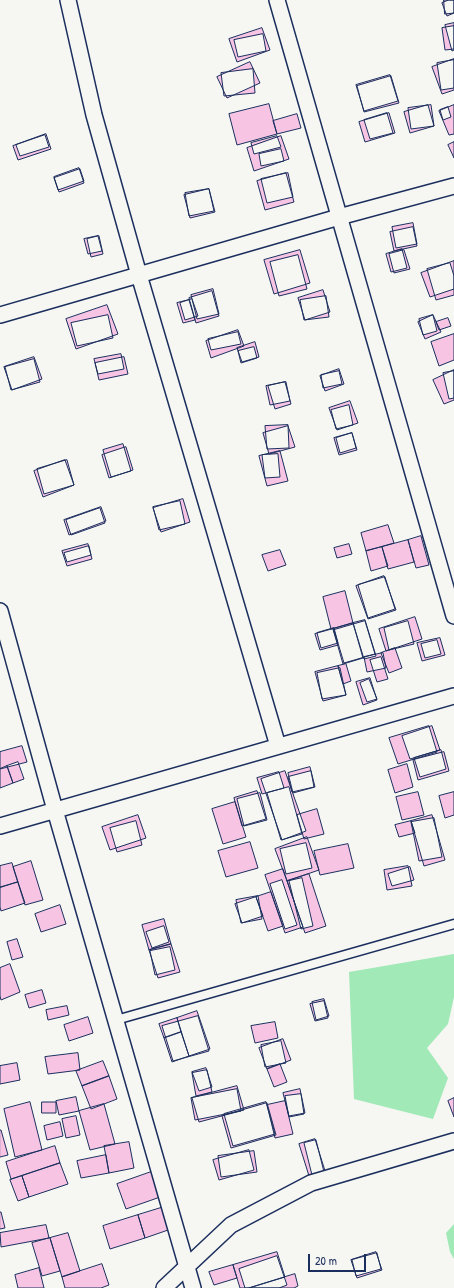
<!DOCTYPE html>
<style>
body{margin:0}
#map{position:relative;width:454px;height:1288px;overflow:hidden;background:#f6f6f2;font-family:"Patrick Hand",sans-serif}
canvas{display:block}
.scale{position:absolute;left:308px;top:1254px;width:58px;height:18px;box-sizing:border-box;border:2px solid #1b2f5e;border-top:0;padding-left:5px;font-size:12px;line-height:14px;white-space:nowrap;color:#1b2f5e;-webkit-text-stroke:3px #f6f6f2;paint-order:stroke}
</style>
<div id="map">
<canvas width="454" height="1288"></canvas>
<div class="scale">20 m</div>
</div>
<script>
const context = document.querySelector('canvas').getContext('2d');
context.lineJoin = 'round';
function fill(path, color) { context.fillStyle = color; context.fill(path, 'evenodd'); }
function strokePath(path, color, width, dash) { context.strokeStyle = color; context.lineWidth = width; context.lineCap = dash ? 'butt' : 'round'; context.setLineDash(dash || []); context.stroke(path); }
fill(new Path2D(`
 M454,954V997L448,1024L427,1048L448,1078L433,1119L354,1099L349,972Z
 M454,1224V1259L450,1252L446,1233Z`), '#a1e9b7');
const building = new Path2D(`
 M444,0H454V13L445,14Z
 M449,0H454V13L447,16L442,3Z
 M454,23V50L452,51L445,25Z
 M454,26V49L445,50L442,28Z
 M262,28L270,50L237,62L229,39Z
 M263,34L266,51L238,57L234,40Z
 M454,59V90L442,94L432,67Z
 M454,60V88L441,90L437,63Z
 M250,62L260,83L227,98L217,77Z
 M253,69L255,93L224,96L221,73Z
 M390,75L398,101L364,111L356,85Z
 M391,76L399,103L364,112L357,86Z
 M269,104L277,134L237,145L229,114Z
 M428,105L434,126L410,133L404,112Z
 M431,105L434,126L411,129L408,108Z
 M454,105V134L449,135L439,111Z
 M448,107L451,117L443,120L440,110Z
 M387,113L393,133L370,139L364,120Z
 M389,113L395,133L365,142L359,122Z
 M297,114L301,128L277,134L273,121Z
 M46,134L51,149L18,160L13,146Z
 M45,135L49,147L20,156L16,145Z
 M277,136L281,147L254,154L251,143Z
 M281,136L289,159L254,171L247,148Z
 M454,142V158L448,145Z
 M281,149L284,161L261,166L259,154Z
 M79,168L84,183L59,192L54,177Z
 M80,169L84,181L58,190L54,178Z
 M286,173L294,202L265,210L257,181Z
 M288,173L293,197L267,203L261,179Z
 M209,189L215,212L190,218L184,195Z
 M209,189L214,211L189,216L185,193Z
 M413,223L417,244L396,248L392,227Z
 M413,227L417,246L394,251L390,232Z
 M98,236L102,251L88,254L84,239Z
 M99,236L103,254L91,257L87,239Z
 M402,249L407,268L391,272L386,254Z
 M300,250L310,283L274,294L264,260Z
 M404,250L410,269L394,273L389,254Z
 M298,255L307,289L279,296L270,262Z
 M454,261V289L430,297L421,273Z
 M450,263L454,276V295L436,300L427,269Z
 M213,289L219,314L197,319L191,295Z
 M323,290L330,312L305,320L298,298Z
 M212,291L219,316L196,323L189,298Z
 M326,296L329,317L304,320L300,300Z
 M192,299L198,316L185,320L180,303Z
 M189,300L195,320L183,323L177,303Z
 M107,305L118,334L76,349L66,319Z
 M108,315L113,338L77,346L71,323Z
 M433,315L441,332L425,339L418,322Z
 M433,315L437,331L423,335L419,319Z
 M448,318L451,326L439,330L436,322Z
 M238,330L244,346L211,358L206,341Z
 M238,332L241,344L211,350L208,339Z
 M454,334V360L439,366L431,342Z
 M255,342L259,357L242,362L237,348Z
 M254,347L257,358L241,363L238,351Z
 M121,354L124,369L98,374L94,359Z
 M34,357L42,379L12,390L4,367Z
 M124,357L128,374L99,380L95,363Z
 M34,359L40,382L11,390L5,367Z
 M339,369L344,384L325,391L320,376Z
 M454,370V400L444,404L433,380Z
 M339,371L342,384L323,388L321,375Z
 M454,371V398L449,399L443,373Z
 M285,382L291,404L275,409L268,386Z
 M286,382L290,401L270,405L266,386Z
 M350,401L358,423L337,430L329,408Z
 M349,405L353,425L336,429L331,410Z
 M288,425L289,448L267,449L265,426Z
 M288,426L295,447L269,454L263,433Z
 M352,433L357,450L339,455L334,438Z
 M352,433L356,448L340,453L336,438Z
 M123,444L131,471L111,477L103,450Z
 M126,447L133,470L109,478L102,455Z
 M280,451L288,481L267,486L259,456Z
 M278,454L280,477L265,478L262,455Z
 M65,460L74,485L43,497L34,471Z
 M67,460L74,485L44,494L37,469Z
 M183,499L190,522L161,532L153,508Z
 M180,501L185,524L159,530L153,507Z
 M101,507L106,521L69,535L64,520Z
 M100,508L105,523L71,535L66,520Z
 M388,525L394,543L366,551L361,533Z
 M421,536L429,565L416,568L408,540Z
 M408,540L414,562L388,569L382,547Z
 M88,544L92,559L67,566L62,551Z
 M349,544L352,554L337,558L334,548Z
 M89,546L91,555L67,562L64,553Z
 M382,547L388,566L371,571L366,551Z
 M280,550L286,565L268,571L262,555Z
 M384,576L396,610L368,619L356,586Z
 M385,577L395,609L368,618L358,585Z
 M345,591L353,623L331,629L323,597Z
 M415,617L422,639L386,651L379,629Z
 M365,620L376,656L364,659L353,623Z
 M365,621L375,654L344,663L334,630Z
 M408,621L414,644L389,650L384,628Z
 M353,623L363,658L343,664L333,629Z
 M334,628L338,643L321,648L317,633Z
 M333,629L338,645L320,650L315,634Z
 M440,638L445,655L422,661L417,643Z
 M437,640L441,654L425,658L421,644Z
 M395,648L402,668L389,673L381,653Z
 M383,653L386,668L367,672L364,657Z
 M381,657L388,679L377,682L370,660Z
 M346,664L351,681L343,684L338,666Z
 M338,666L346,695L323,701L315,672Z
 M340,668L346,695L322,699L317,673Z
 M370,678L377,700L363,705L356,682Z
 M369,679L377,699L367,702L360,683Z
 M429,726L437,752L398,764L389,738Z
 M432,726L440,750L410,759L402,736Z
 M22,746L27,762L0,769V752Z
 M441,750L446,769L420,777L414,758Z
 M444,752L449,771L418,780L413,760Z
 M18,762L24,779L13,783L7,766Z
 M407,764L413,787L395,793L388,770Z
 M7,766L13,783L0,788V769Z
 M310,767L315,787L293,793L288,773Z
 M285,771L306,831L282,840L261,779Z
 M311,771L314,787L292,792L288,777Z
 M279,772L284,788L262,794L257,778Z
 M289,787L302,834L281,840L267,793Z
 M257,791L266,819L242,826L234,798Z
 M418,792L424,815L402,820L396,797Z
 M454,792V815L445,818L439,796Z
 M260,793L267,820L244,826L237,799Z
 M235,802L246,837L223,844L212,809Z
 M317,809L324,834L304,839L297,815Z
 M138,815L146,838L110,850L102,827Z
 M432,815L445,860L424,866L411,821Z
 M434,818L442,857L419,861L411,822Z
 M136,821L142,845L117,852L110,828Z
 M411,821L415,833L399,837L395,825Z
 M307,837L319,870L287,881L275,849Z
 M250,842L258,868L226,877L218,851Z
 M306,843L312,868L286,874L280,849Z
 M348,844L354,868L320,875L314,851Z
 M31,861L43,900L25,905L13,867Z
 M12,863L18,882L0,887V866Z
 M408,866L412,886L387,890L384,870Z
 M410,867L414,880L392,886L388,874Z
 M283,869L303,927L285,933L265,875Z
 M309,874L326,926L305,933L287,881Z
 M302,878L313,926L301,929L289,881Z
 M282,880L297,925L285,929L270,884Z
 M18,882L25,903L1,911L0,907V888Z
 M271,892L283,926L268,931L256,897Z
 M258,896L262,919L241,923L236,900Z
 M256,897L263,916L242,923L235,904Z
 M60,905L66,924L41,932L35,914Z
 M164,919L171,944L149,950L142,925Z
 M164,926L169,942L152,948L146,932Z
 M17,939L23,957L12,960L7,942Z
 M171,944L180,972L158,978L149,950Z
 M170,947L175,970L155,975L150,951Z
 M10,964L20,992L1,1000L0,996V968Z
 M42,990L46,1003L29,1008L25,995Z
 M324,999L329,1016L316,1020L312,1002Z
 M324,1001L328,1018L315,1021L310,1004Z
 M67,1006L69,1015L48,1020L46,1010Z
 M197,1011L210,1049L189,1056L177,1018Z
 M198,1016L209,1051L173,1061L162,1026Z
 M88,1017L93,1033L69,1041L64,1025Z
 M177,1018L181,1032L164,1038L159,1024Z
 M275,1022L278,1038L255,1043L251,1026Z
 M181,1032L189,1056L172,1062L164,1038Z
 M283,1039L291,1060L267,1069L259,1048Z
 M281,1041L286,1063L265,1067L261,1045Z
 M78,1053L80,1070L48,1074L45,1057Z
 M103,1061L109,1076L82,1086L76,1071Z
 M17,1063L20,1080L0,1084V1066Z
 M280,1064L287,1082L274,1087L267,1069Z
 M206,1068L212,1087L199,1091L192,1072Z
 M207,1070L212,1092L196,1096L192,1073Z
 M109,1076L117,1099L91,1109L82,1086Z
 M237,1086L244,1110L199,1122L192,1098Z
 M237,1089L241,1111L195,1120L191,1098Z
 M300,1089L305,1113L289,1116L283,1093Z
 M301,1094L304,1114L289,1117L285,1096Z
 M76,1097L79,1111L59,1115L56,1101Z
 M454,1098V1117L448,1101Z
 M285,1101L293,1134L275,1138L267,1105Z
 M30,1102L42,1150L15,1157L4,1109Z
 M42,1102H56V1113H42Z
 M266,1102L275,1134L233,1146L224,1114Z
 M267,1103L276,1135L231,1148L222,1116Z
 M104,1104L115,1144L90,1150L79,1111Z
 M76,1116L80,1135L66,1138L62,1119Z
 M60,1122L63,1136L47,1140L44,1126Z
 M0,1130H1L8,1155L0,1157Z
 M315,1139L326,1174L310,1179L299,1144Z
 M316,1140L324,1172L312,1175L304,1143Z
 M129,1142L134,1168L109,1173L104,1146Z
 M55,1146L60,1163L11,1179L6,1162Z
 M249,1150L254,1170L219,1180L213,1160Z
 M254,1151L257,1172L221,1177L218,1156Z
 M106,1155L109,1173L81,1178L77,1161Z
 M60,1163L68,1184L29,1197L22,1176Z
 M154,1171L163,1196L126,1209L117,1184Z
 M22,1176L29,1197L18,1201L10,1180Z
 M164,1207L171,1229L145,1238L138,1215Z
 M0,1212H1L5,1228L0,1229Z
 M138,1215L145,1238L110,1249L103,1226Z
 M46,1225L49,1238L1,1247L0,1233Z
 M68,1233L80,1271L62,1277L50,1238Z
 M50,1238L60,1271L42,1276L32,1243Z
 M277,1252L285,1277L249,1288H240L233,1265Z
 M376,1252L382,1270L357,1278L351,1260Z
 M377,1253L381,1269L356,1276L352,1260Z
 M277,1256L287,1285L279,1288H245L239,1269Z
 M102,1264L109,1285L101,1288H65L62,1277Z
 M233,1265L237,1278L214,1285L209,1272Z
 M39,1268L44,1288H18L15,1275Z
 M295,1274L298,1286L294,1288H249Z`);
fill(building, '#f7c4e4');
strokePath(building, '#1b2f5e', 1);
const lane = new Path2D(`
 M116,1020L454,924`);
const street = new Path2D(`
 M68,0L94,115L139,275L278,746
 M277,0L454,616
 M0,315L339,217L454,186
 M0,611L55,810L193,1288
 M0,826L454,696
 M164,1288L231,1225L311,1183L454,1141`);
strokePath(lane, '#1b2f5e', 11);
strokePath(street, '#1b2f5e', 18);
strokePath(lane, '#f6f6f2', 8);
strokePath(street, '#f6f6f2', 15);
</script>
